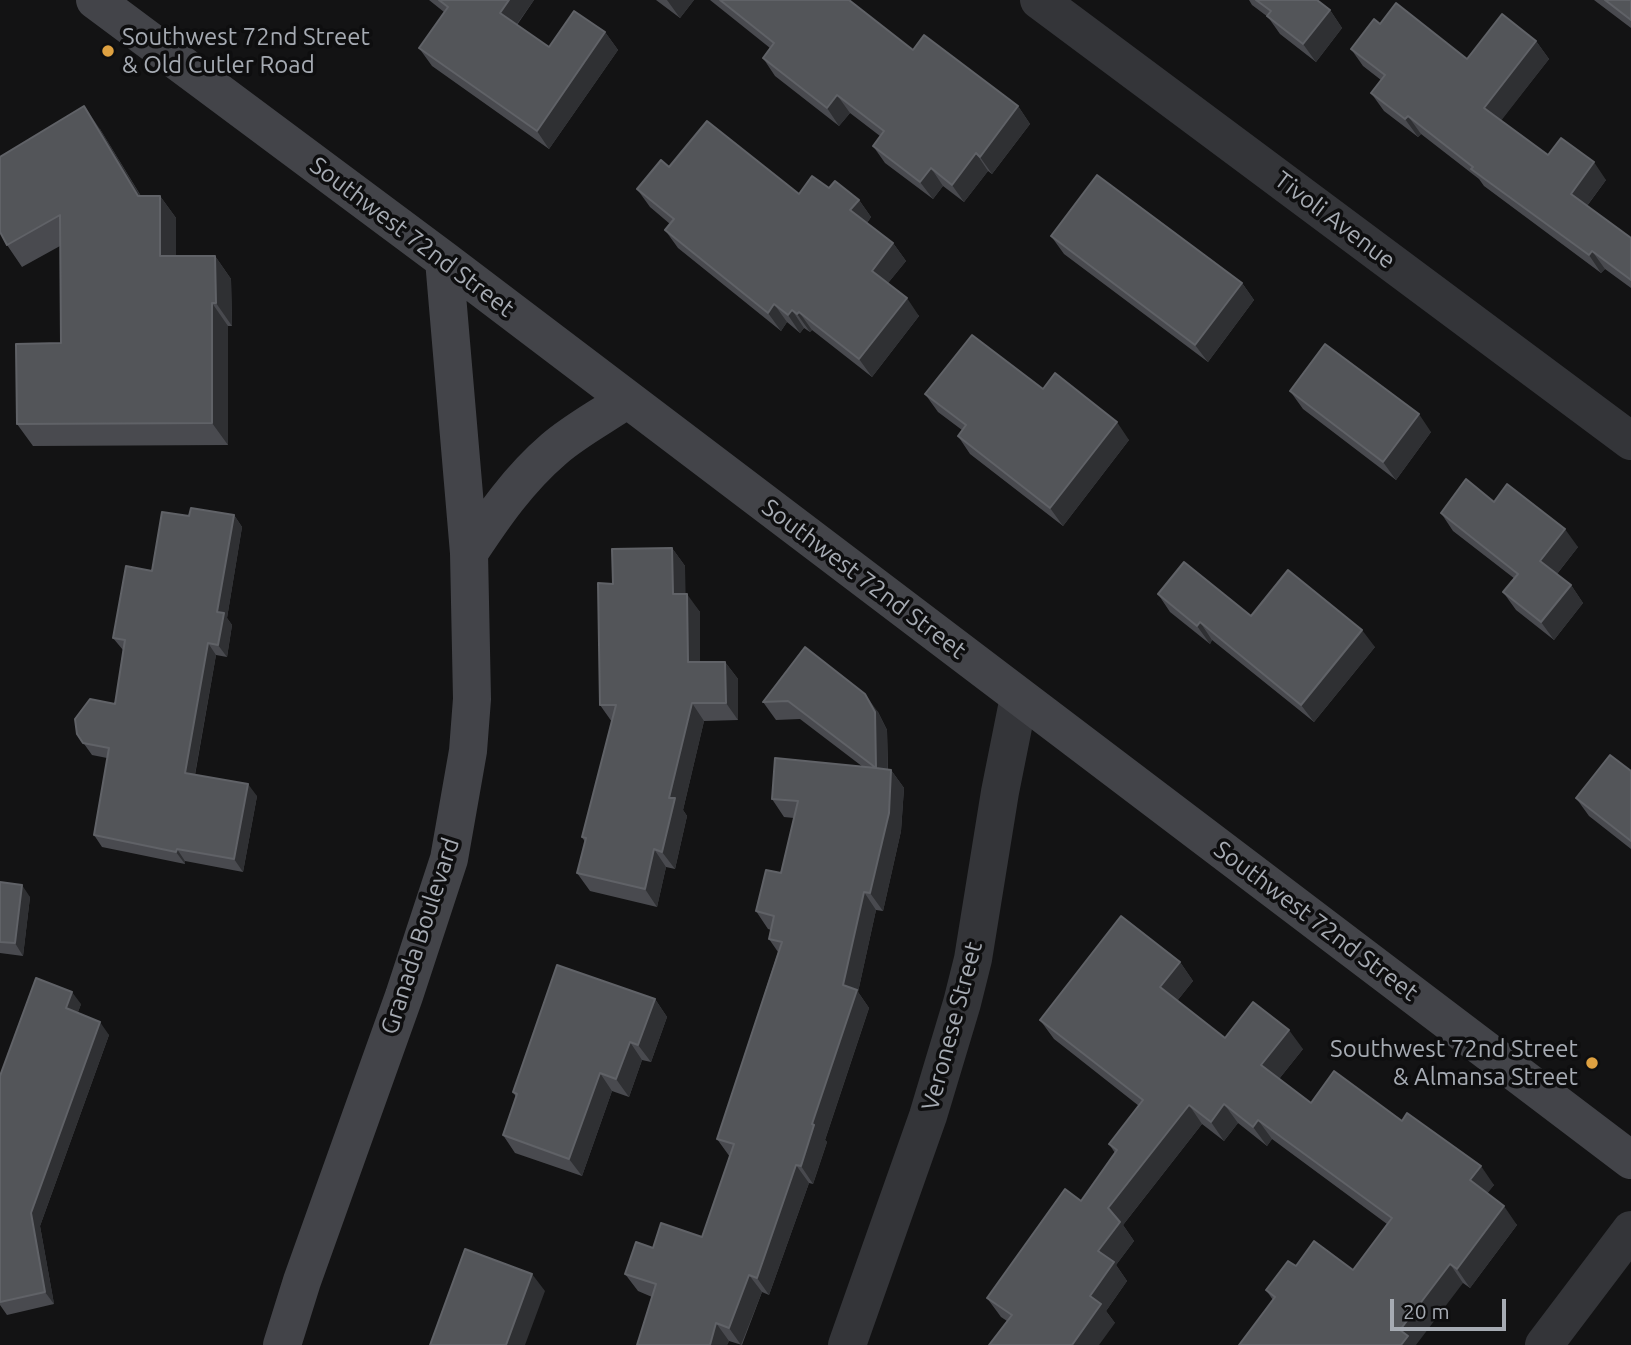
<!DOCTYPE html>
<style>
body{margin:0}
#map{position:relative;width:1631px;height:1345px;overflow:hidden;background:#131314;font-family:Ubuntu,sans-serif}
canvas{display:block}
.scale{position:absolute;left:1390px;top:1299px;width:116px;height:32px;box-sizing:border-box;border:4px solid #a6abb3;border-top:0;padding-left:9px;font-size:21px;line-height:24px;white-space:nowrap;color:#a6abb3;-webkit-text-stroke:5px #0e0e0f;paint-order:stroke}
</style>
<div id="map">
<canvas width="1631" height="1345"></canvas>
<div class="scale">20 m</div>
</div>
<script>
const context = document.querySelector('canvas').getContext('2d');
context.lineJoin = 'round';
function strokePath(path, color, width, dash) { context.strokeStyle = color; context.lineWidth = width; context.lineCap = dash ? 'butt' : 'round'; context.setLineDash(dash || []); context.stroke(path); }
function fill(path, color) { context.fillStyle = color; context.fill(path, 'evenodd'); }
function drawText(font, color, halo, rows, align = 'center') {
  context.font = font + ' Ubuntu,sans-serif'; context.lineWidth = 7; context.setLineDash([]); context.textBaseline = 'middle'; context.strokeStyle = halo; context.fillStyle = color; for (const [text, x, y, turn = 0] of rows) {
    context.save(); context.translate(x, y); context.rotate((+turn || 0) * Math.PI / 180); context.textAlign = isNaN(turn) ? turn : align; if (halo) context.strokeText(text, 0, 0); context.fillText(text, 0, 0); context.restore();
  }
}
strokePath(new Path2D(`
 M1039,0L1631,441
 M847,1345L928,1116L962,1003L973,959L1000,792L1019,697
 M1544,1345L1631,1230`), '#343539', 38);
strokePath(new Path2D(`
 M95,0L444,260L1631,1160
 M469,553C494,515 519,479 554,449C576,430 603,416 626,400
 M282,1345L302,1281L404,996L449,859L468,751L472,699L469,553L444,260`), '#434449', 38);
fill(new Path2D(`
 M429,0H534L517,25L549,47L605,32L618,50L549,149L432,66L419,48L444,12Z
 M656,0H694L680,18Z
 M710,0H849L913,50L1018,106L1030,124L992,174L988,171L964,202L943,186L933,199L885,163L873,146L880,136L850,113L839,126L775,76L763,58L770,48Z
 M1249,0H1319L1318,1L1330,10L1342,28L1316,62L1280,34L1268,17L1252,5Z
 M1594,0H1631V28Z
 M1380,24L1467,59L1536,41L1549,59L1501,120L1548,155L1606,180L1587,206L1631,238V288L1605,269L1601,273L1484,186L1479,179L1421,134L1418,137L1384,111L1371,93L1381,80L1363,66L1351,49Z
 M100,129L141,196H160L176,218V256H215L231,279L232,326H228V445L33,446L17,424L61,343L60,246L22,267L7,245Z
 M669,167L799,194L829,188L859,200L871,217L867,223L893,243L906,261L888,283L919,316L872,377L812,330L810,332L804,328L800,333L787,322L781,331L678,248L665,230L670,224L650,207L637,189Z
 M1051,236L1242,283L1254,300L1208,362L1064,254Z
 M1043,389L1129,440L1063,526L970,454L958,436L962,430L938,412L925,394Z
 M1290,391L1431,432L1396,480L1303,409Z
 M1494,502L1578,547L1557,574L1571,585L1583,603L1554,640L1516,610L1503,592L1515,579L1453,531L1441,513Z
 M234,515L242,527L227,618L232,625L227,657L216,655L195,775L257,796L243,872L185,861V864L102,847L94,835L107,758L92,755L77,734L115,704L123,650L113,638L152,571L189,516Z
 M672,548L685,566V594L700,612V662H725L738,679V720L704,721L683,810L687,816L675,869L666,867L657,907L590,891L577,873L585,842L582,837L612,722L600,705L613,584Z
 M1158,594L1251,616L1375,647L1314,722L1212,640L1210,644L1170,612Z
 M805,647L878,712L887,730L888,770H891L904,788L901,831L883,911L876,910L858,992L869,1008L825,1140L827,1142L813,1184L809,1183L769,1295L762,1292L742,1345L729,1341L727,1345H637L652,1297L638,1291L625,1274L653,1248L702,1237L730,1157L717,1139L778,952L769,939L771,930L768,929L756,911L781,873L794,818L784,817L772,799L863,767L800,719L776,720L763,702Z
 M1631,771V849L1589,816L1576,798Z
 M0,882L30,897L23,956L0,953Z
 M1180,962L1193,981L1177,1001L1225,1038L1303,1049L1279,1079L1311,1103L1402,1121L1494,1185L1487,1193L1517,1225L1470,1288L1463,1283L1273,1300L1266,1290L1296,1266L1353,1270L1387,1224L1272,1139L1267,1146L1238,1123L1224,1141L1202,1124L1123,1225L1134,1241L1116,1265L1127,1281L1106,1311L1115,1323L1007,1321L1001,1317L987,1298L1081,1201L1115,1153L1109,1144L1139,1106L1054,1039L1040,1020Z
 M655,999L667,1017L651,1062L642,1060L629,1097L612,1091L582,1176L515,1153L503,1135L516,1097L513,1092Z
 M81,1004L78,1012L109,1035L40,1226L54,1304L7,1315L0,1305V1076Z`), '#494a4f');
fill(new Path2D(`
 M509,0H534L512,31L500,13Z
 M667,0H694L680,18Z
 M1330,10L1342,28L1316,62L1303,44Z
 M605,32L618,50L549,149L537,131Z
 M1536,41L1549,59L1497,126L1484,108Z
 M837,95L850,113L839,126L827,108Z
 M84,106L100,129L154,218L138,196Z
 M1018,106L1030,124L992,174L980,157Z
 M1408,116L1421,134L1418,137L1405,119Z
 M976,153L988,171L964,202L952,185Z
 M1594,162L1606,180L1583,211L1571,194Z
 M931,168L943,186L933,199L920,182Z
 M160,196L176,218V279L160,256Z
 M859,200L871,217L863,228L850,210Z
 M893,243L906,261L884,288L872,271Z
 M1592,251L1605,269L1601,273L1589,255Z
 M215,256L231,279L232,326L216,303Z
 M1242,283L1254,300L1208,362L1195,345Z
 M907,298L919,316L872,377L859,359Z
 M212,303L228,326V445L212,423Z
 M774,304L787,322L781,331L768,313Z
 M792,310L804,328L800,333L788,315Z
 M799,312L812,330L810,332L797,314Z
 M1419,414L1431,432L1396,480L1383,462Z
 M1117,422L1129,440L1063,526L1050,508Z
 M234,515L242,527L227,618L232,625L227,657L218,645L217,612Z
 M1565,529L1578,547L1553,579L1540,561Z
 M672,548L685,566L686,612L673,594Z
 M1571,585L1583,603L1554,640L1541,622Z
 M687,594L700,612V679L688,662Z
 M1200,622L1212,640L1210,644L1197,626Z
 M1362,630L1375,647L1314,722L1301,705Z
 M208,643L216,655L193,785L185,773Z
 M725,662L738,679V720L726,703Z
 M865,694L878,712L887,730L888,786L876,768Z
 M692,703L704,721L683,810L687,816L675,869L662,852L669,798Z
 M891,770L904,788L901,831L883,911L870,893Z
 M248,784L257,796L243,872L234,859Z
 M177,849L185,861V864L176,852Z
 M654,849L666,867L657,907L645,889Z
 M22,885L30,897L23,956L15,943Z
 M864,892L876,910L858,992L869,1008L825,1140L827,1142L813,1184L801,1166Z
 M1180,962L1193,981L1173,1006L1160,987Z
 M72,992L81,1004L75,1020L66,1008Z
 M655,999L667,1017L651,1062L638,1045Z
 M100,1022L109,1035L40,1226L54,1304L45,1292L31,1213Z
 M1289,1030L1303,1049L1275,1084L1261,1065Z
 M630,1042L642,1060L629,1097L616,1079Z
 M600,1073L612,1091L582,1176L569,1159Z
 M1224,1104L1238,1123L1224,1141L1211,1122Z
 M1189,1105L1202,1124L1123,1225L1134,1241L1116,1265L1127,1281L1106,1311L1115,1323L1099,1345H1072L1090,1296L1108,1208Z
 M1258,1120L1272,1139L1267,1146L1253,1127Z
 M796,1165L809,1183L769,1295L757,1278Z
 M1481,1166L1494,1185L1483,1199L1470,1180Z
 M1504,1206L1517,1225L1470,1288L1457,1269Z
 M1450,1264L1463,1283L1416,1345H1401L1400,1330Z
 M532,1274L545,1291L525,1345H506Z
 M749,1275L762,1292L741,1345L729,1328Z
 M716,1323L729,1341L727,1345H710Z`), '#2f3033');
const building = new Path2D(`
 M439,0H509L500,13L549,47L574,11L605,32L537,131L419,48L448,7Z
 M720,0H849L913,50L924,35L1018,106L980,157L976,153L952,185L931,168L920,182L873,146L884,131L837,95L827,108L763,58L774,43Z
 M1256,0H1317L1330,10L1303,44L1267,16L1271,11Z
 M1605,0H1631V20Z
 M1396,3L1467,59L1502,14L1536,41L1484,108L1548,155L1561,138L1594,162L1571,194L1631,238V280L1592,251L1589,255L1471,169L1473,167L1408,116L1405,119L1371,93L1385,75L1351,49L1374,19L1380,24Z
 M84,106L138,196H160V256H215L216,303H212V423L17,424L16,344L61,343L60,215L7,245L0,232V157Z
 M707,121L799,194L812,176L829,188L835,181L859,200L850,210L893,243L872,271L907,298L859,359L799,312L797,314L792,310L788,315L774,304L768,313L665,230L674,219L637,189L661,160L669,167Z
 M1097,175L1242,283L1195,345L1051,236Z
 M972,335L1043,389L1055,373L1117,422L1050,508L958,436L966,425L925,394Z
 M1325,344L1419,414L1383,462L1290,391Z
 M1466,479L1494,502L1507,484L1565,529L1540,561L1571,585L1541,622L1503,592L1518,574L1441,513Z
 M191,508L234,515L217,612L224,613L218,645L208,643L185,773L248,784L234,859L177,849L176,852L94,835L109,748L83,743L77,734L75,719L90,699L115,704L125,640L113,638L126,566L152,571L162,512L189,516Z
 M672,548L673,594H687L688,662H725L726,703H692L669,798H675L662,852L654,849L645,889L577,873L586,838L582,837L616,705H600L598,583L613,584L612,549Z
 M1184,562L1251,616L1288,570L1362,630L1301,705L1200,622L1197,626L1158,594Z
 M805,647L865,694L875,712L876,768L891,770L889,813L870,893L864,892L843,985L857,990L812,1124L814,1125L801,1166L796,1165L757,1278L749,1275L729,1328L716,1323L710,1345H637L656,1284L625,1274L636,1242L653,1248L661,1223L702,1237L734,1144L717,1139L782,942L769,939L774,916L756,911L766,870L781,873L798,801L772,799L775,758L876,768L788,701L763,702Z
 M1610,755L1631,771V841L1576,798Z
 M0,882L22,885L15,943L0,942Z
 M1121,916L1180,962L1160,987L1225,1038L1253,1002L1289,1030L1261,1065L1311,1103L1334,1071L1402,1121L1407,1113L1481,1166L1470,1180L1504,1206L1457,1269L1450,1264L1400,1330L1408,1336L1401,1345H1239L1275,1297L1266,1290L1288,1261L1296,1266L1314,1241L1353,1270L1392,1218L1258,1120L1253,1127L1224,1104L1211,1122L1189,1105L1108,1208L1120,1222L1098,1251L1114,1262L1090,1296L1101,1304L1072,1345H989L1012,1315L987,1298L1065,1189L1081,1201L1117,1150L1109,1144L1143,1100L1040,1020Z
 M557,965L655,999L638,1045L630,1042L616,1079L600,1073L569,1159L503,1135L517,1094L513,1092Z
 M36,978L72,992L66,1008L100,1022L31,1213L45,1292L0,1302V1076Z
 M465,1249L532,1274L506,1345H430Z`);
fill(building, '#535559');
strokePath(building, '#606267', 2);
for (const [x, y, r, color] of [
 [108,51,7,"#dea141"],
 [1592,1063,7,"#dea141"]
]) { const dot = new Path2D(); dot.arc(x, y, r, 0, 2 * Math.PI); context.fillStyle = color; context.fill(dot); strokePath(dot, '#0e0e0f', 2.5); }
drawText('24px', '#a6abb3', '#0e0e0f', [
 ["Southwest 72nd Street",122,37],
 ["& Old Cutler Road",122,65],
 ["Southwest 72nd Street",1578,1049,"right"],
 ["& Almansa Street",1578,1077,"right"]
], 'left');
drawText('24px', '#a6abb3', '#0e0e0f', [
 ["Tivoli Avenue",1335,220,37],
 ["Southwest 72nd Street",412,237,37],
 ["Southwest 72nd Street",864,579,37],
 ["Southwest 72nd Street",1316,921,37],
 ["Granada Boulevard",420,936,-72],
 ["Veronese Street",952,1026,-75]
]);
</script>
